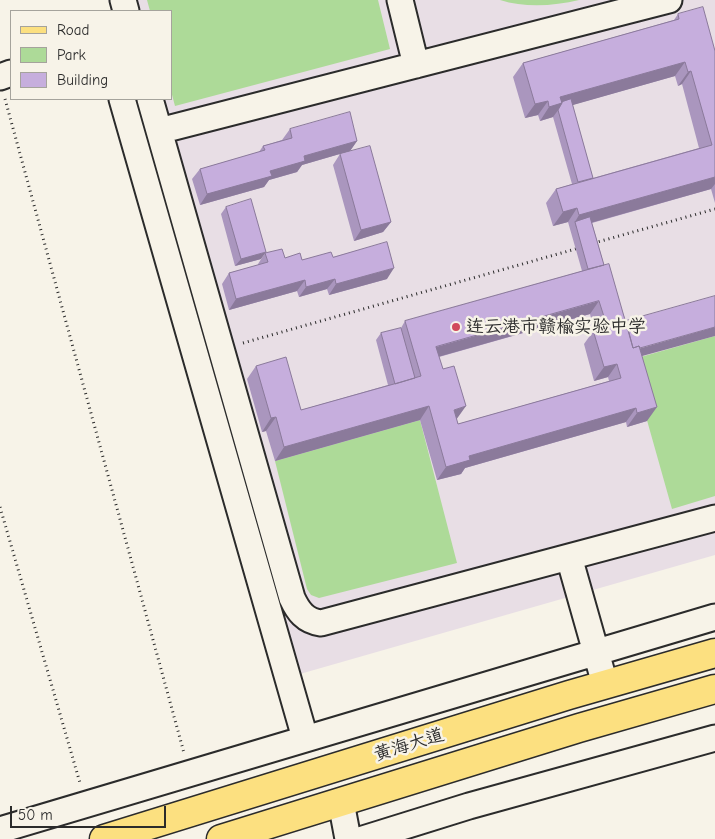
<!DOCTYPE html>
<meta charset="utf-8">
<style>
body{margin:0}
#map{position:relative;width:715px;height:839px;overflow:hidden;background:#f7f3e8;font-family:"Comic Neue",sans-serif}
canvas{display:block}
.legend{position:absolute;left:10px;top:10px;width:162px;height:90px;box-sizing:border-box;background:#f7f3e8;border:1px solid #a5a39c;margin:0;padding:6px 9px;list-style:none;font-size:15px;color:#2b2b2b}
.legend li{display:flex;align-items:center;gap:10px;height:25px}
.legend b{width:25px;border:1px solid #a5a39c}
.scale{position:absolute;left:10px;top:806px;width:156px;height:22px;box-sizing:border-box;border:2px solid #2b2b2b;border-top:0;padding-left:6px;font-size:15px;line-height:18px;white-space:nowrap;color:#2b2b2b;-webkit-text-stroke:4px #f7f3e8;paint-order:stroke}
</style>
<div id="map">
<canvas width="715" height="839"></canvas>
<ul class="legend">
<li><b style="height:6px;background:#fce080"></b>Road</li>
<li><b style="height:14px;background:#adda98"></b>Park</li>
<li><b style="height:14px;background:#c6aedd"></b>Building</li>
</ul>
<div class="scale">50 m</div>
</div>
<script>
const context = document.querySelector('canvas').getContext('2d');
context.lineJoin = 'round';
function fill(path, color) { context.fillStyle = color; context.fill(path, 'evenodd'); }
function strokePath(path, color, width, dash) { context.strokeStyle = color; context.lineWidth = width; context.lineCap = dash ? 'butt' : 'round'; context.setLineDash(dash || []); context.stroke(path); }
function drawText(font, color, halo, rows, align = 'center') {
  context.font = font + ' "Comic Neue","LXGW WenKai TC",sans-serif'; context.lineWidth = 5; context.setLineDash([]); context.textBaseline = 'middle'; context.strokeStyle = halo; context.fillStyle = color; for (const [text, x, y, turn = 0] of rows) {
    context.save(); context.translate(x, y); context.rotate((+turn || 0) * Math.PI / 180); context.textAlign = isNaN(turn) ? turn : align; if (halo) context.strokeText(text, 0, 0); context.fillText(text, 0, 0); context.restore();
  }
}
fill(new Path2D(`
 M108,0H715V555L293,676L135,99H171V11H111Z`), '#e8dee5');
fill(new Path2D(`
 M147,0H378L390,49L175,106L171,91V11H150Z
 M500,0H579C554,6 525,8 500,0Z
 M715,336V496L672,509L630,360Z
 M420,420L457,563L319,598L311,595L307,589L275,461Z`), '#adda98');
const minor = new Path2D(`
 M123,0L126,11
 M400,0L416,65
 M0,77L11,73
 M122,99L305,738
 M150,99L292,598C298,611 305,621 321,623L715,518
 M159,131L669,0
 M569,557L605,684
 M341,802L348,839
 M0,830L715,617
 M363,839L469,806L715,738`);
const major = new Path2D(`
 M104,839L569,695L715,653
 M221,839L579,728L715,689`);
strokePath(minor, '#2b2b2b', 29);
strokePath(major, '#2b2b2b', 31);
strokePath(new Path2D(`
 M5,99L184,753
 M594,243L715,209
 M243,343L579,248
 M0,507L80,783`), '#2b2b2b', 3, [1, 4]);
strokePath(minor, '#f7f3e8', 25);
strokePath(major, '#fce080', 28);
fill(new Path2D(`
 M678,14L715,51V203L711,189L592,223L604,265L626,321L642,356L647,421L627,427L626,422L465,468L461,474L437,480L420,420L275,461L266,431L262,432L247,379L256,366L301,410L388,385L376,340L381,333L401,328L405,321L582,271L568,222L553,226L546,203L556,189L572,184L553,117L540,121L538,115L525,118L513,77L523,63L674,20ZM675,76L678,86L682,84L699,148L593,178L572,105ZM590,314L594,330L584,344L594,381L608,377L609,381L458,424L439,357Z
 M290,129L357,141L350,151L302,165L297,172L269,180L264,187L200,205L192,179L200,169L259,152L263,146L282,140Z
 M340,154L391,222L383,232L354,241L333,165Z
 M226,207L261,259L235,266L221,214Z
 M265,253L285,258L302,260L333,257L387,279L329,295L327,289L299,297L297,291L229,310L222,284L229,273L258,265V264Z`), '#aa96be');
fill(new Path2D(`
 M685,62L675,76L559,109L553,117L540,121L549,107L560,97Z
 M691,71L682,84L678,86L688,72Z
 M548,101L538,115L525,118L535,104Z
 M357,141L350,151L302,165L297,172L269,180L264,187L200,205L207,194L270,171L304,156Z
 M715,177V184L711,189L576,227L575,222L579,215Z
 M577,208L568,222L553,226L563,212Z
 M391,222L383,232L354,241L361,230Z
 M266,252L261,259L235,266L241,259Z
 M394,268L387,279L329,295L336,284Z
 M335,279L327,289L299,297L306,287Z
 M305,280L297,291L229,310L236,299Z
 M599,301L590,314L427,360L436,347Z
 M715,327V336L624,361L631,351Z
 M617,364L608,377L594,381L604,367Z
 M429,406L420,420L275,461L284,447Z
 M466,406L456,420L454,410Z
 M657,407L647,421L627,427L637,413Z
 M636,408L626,422L465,468L461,474L437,480L446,467L469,456Z
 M276,417L266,431L262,432L271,418Z`), '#8b7a9b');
const building = new Path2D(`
 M703,7L715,51V177L579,215L577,208L563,212L556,189L712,145L691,71L688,72L685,62L560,97L562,103L549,107L548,101L535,104L523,63L679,19L678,14Z
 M571,99L593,178L578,182L558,110L562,103V102Z
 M350,112L357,141L304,156L305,161L270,171L272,176L207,194L200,169L265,150L263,146L292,138L290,129Z
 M370,146L391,222L361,230L340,154Z
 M251,199L266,252L241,259L226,207Z
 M590,217L604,265L588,269L575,222Z
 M387,242L394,268L336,284L335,279L306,287L305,280L236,299L229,273L268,262L265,253L282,249L285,258L300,253L302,260L331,252L333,257Z
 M609,264L633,348L639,346L657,407L637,413L636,408L469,456L470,460L446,467L429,406L284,447L276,417L271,418L256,366L286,357L301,410L401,382L421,376L405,321ZM599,301L607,326L593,330L604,367L617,364L621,378L458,424L454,410L466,406L454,366L443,369L436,347Z
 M715,296V327L640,348L639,346L633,348L626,321Z
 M401,328L415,378L395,384L381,333Z`);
fill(building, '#c6aedd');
strokePath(building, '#8b7a9b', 1);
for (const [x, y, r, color] of [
 [456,327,5,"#d1495b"]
]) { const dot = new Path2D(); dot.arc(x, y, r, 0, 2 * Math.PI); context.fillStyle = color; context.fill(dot); strokePath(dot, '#f7f3e8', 2); }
drawText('18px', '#2b2b2b', '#f7f3e8', [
 ["连云港市赣榆实验中学",466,327]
], 'left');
drawText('18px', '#2b2b2b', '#f7f3e8', [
 ["黄海大道",409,745,-17]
]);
</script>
